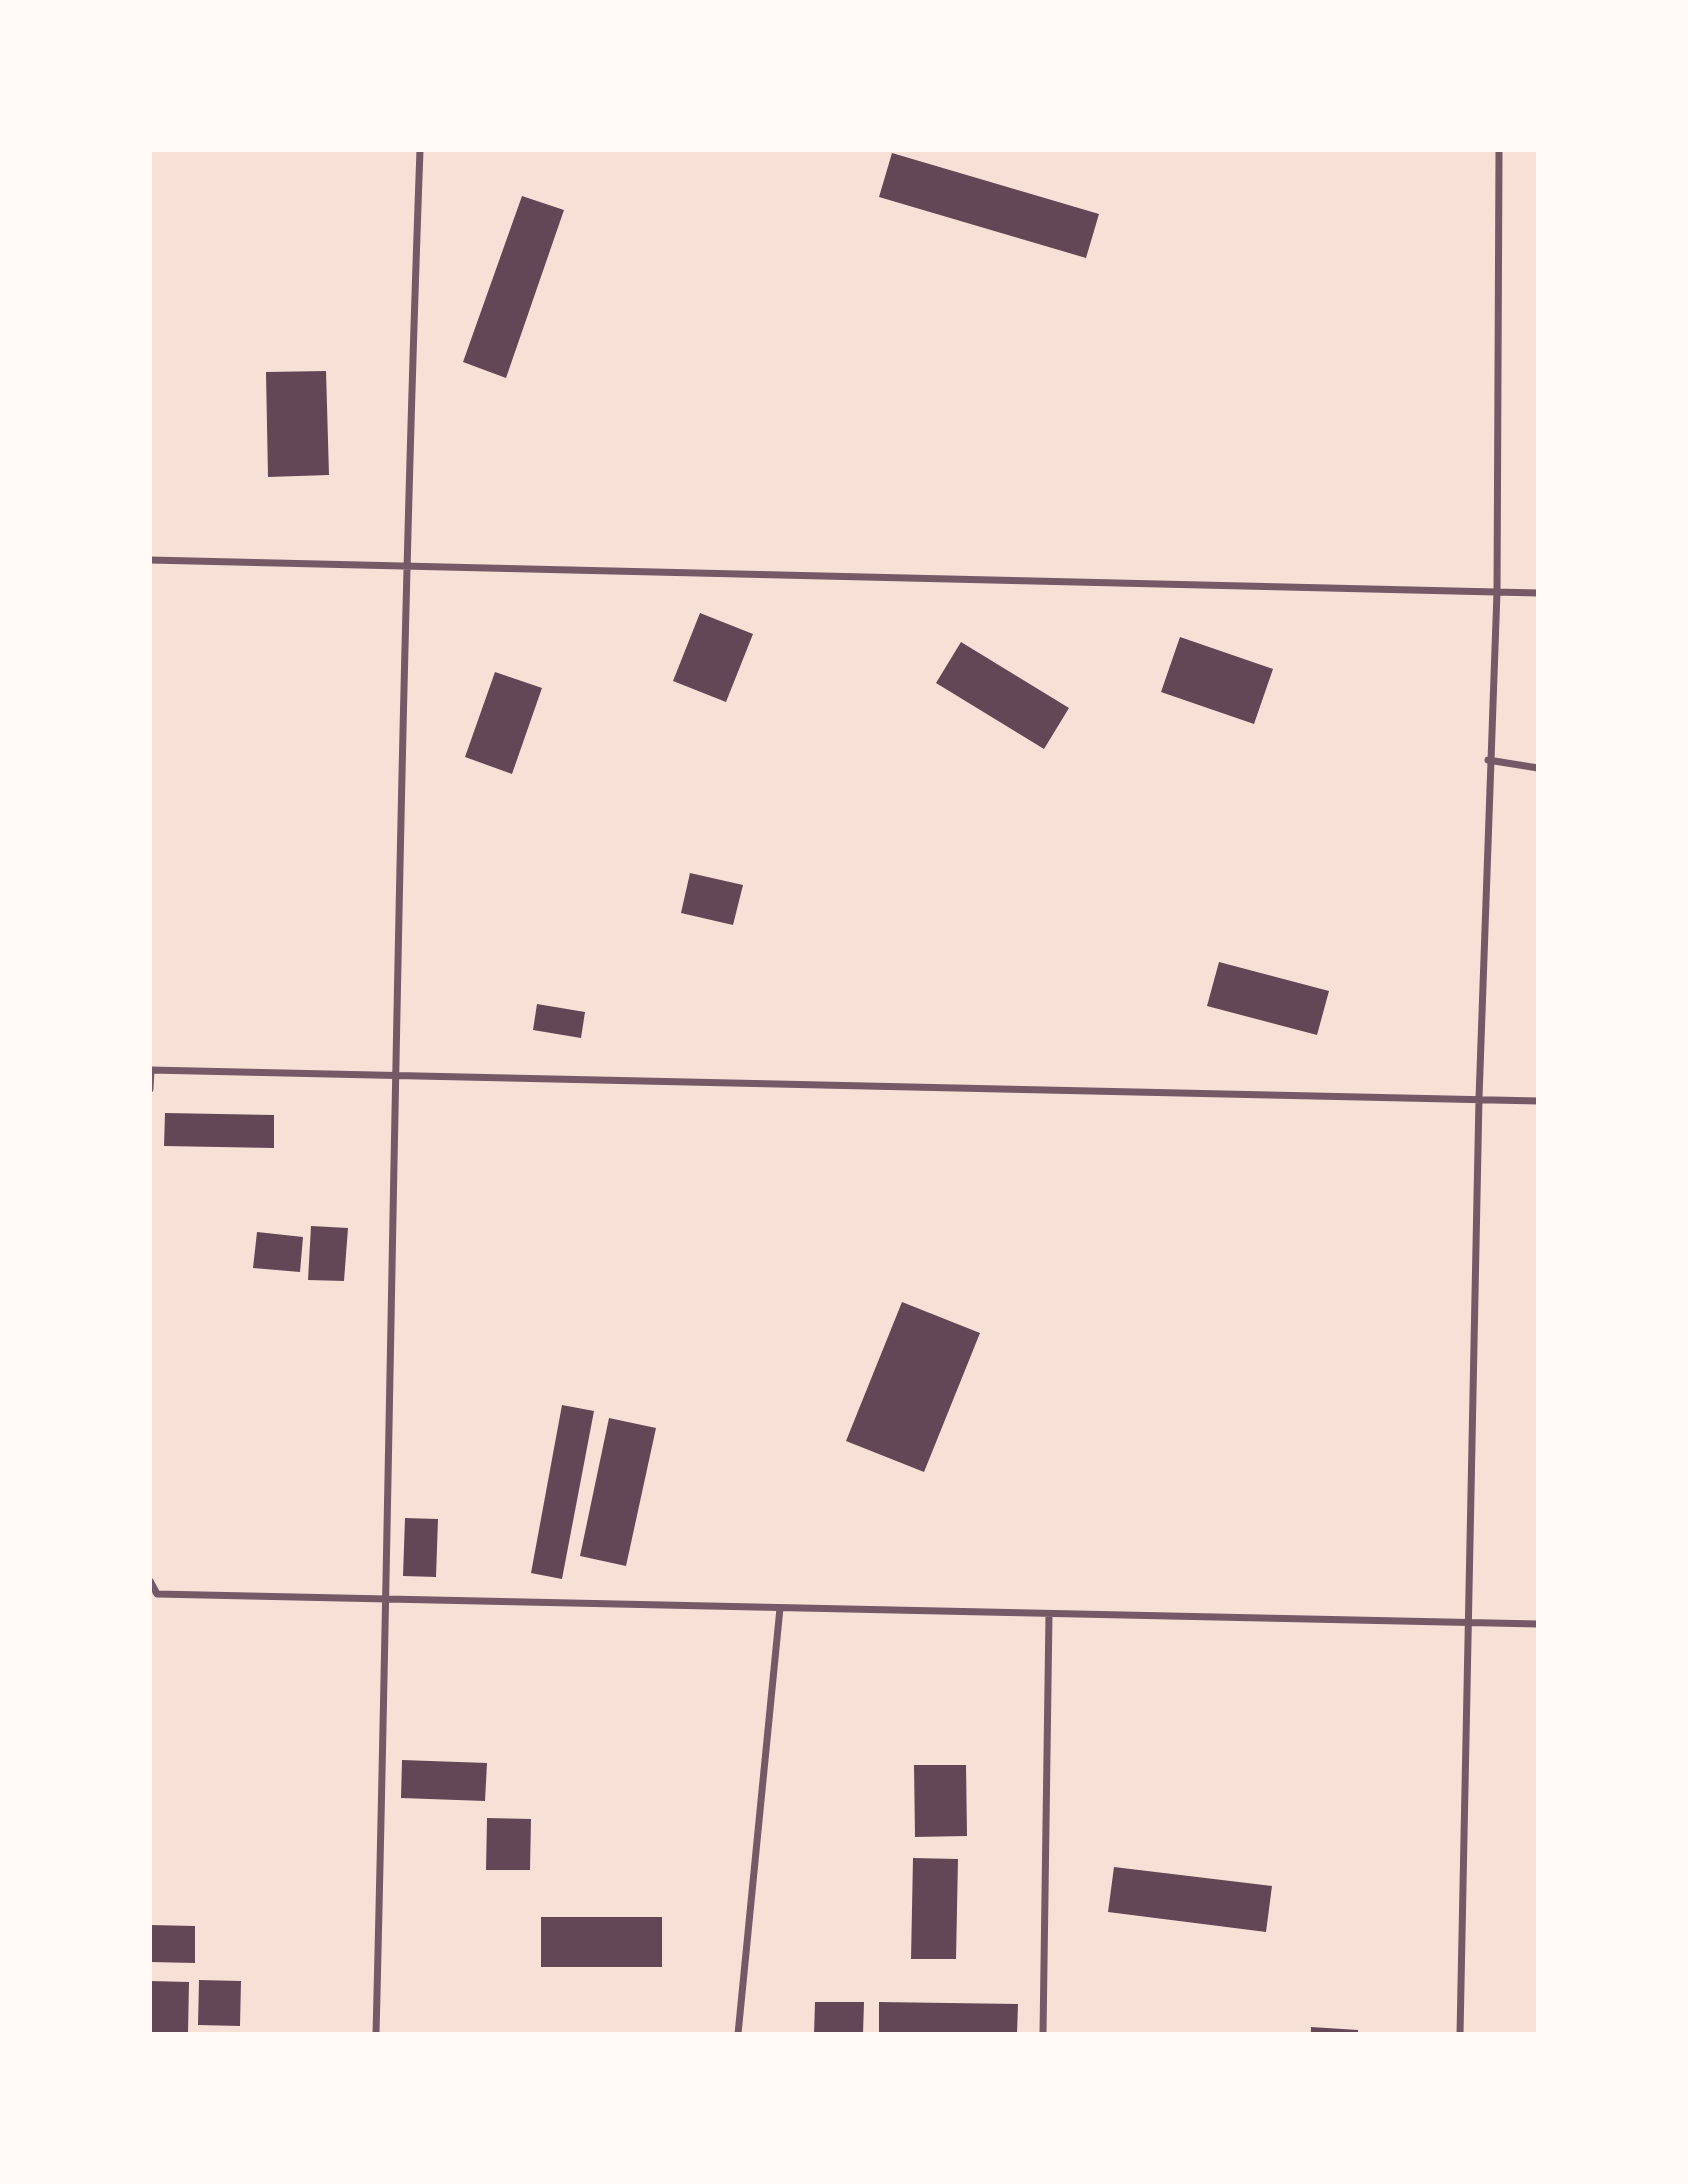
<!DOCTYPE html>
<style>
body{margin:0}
#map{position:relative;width:1688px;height:2184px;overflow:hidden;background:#f7e1d7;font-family:"Noto Sans",sans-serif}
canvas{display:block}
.frame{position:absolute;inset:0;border:152px solid #fffaf5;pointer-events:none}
</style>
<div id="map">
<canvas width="1688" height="2184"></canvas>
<div class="frame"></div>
</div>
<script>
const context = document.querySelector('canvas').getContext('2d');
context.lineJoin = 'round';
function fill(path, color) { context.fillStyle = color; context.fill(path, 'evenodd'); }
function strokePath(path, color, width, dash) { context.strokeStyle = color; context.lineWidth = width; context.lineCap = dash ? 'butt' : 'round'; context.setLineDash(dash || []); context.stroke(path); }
fill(new Path2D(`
 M892,153L1099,214L1086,258L879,197Z
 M522,196L564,210L506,378L463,362Z
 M326,371L329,475L268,477L266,372Z
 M700,613L753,634L726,702L673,681Z
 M1180,637L1273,669L1254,724L1161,692Z
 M961,642L1069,708L1044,749L936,683Z
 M495,672L542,688L512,774L465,757Z
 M690,873L743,885L733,925L681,913Z
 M1219,962L1329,991L1317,1035L1207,1006Z
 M537,1004L585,1012L581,1038L533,1030Z
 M165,1113L274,1115V1148L164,1146Z
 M311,1226L348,1228L344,1281L308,1280Z
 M257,1232L303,1237L300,1272L253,1268Z
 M902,1302L980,1333L924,1472L846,1441Z
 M562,1405L594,1411L562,1579L531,1573Z
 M609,1418L656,1428L626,1566L580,1556Z
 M405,1518L438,1519L436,1577L403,1576Z
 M402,1760L487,1763L485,1801L401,1798Z
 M914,1765H966L967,1836L915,1837Z
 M487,1818L531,1819L530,1870H486Z
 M913,1858L958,1859L956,1959H911Z
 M1114,1867L1272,1886L1266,1932L1108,1912Z
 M541,1917H662V1967H541Z
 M150,1925L195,1926V1963L150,1962Z
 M199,1980L241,1981L240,2026L198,2025Z
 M150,1981L189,1982L188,2034H150Z
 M815,2002H864L863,2034H814Z
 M879,2002L1018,2004L1017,2034H879Z
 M1311,2027L1358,2030V2034H1311Z`), '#644757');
strokePath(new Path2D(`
 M150,560L1538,593
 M1488,760L1538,768
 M150,1070L1538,1101
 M150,1089L151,1070
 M150,1581L157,1594L1538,1624
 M376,2034C392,1406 397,778 420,150
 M738,2034L780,1608
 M1043,2034L1049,1614
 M1460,2034L1479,1098L1497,592L1499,150`), '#755966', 7);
</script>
